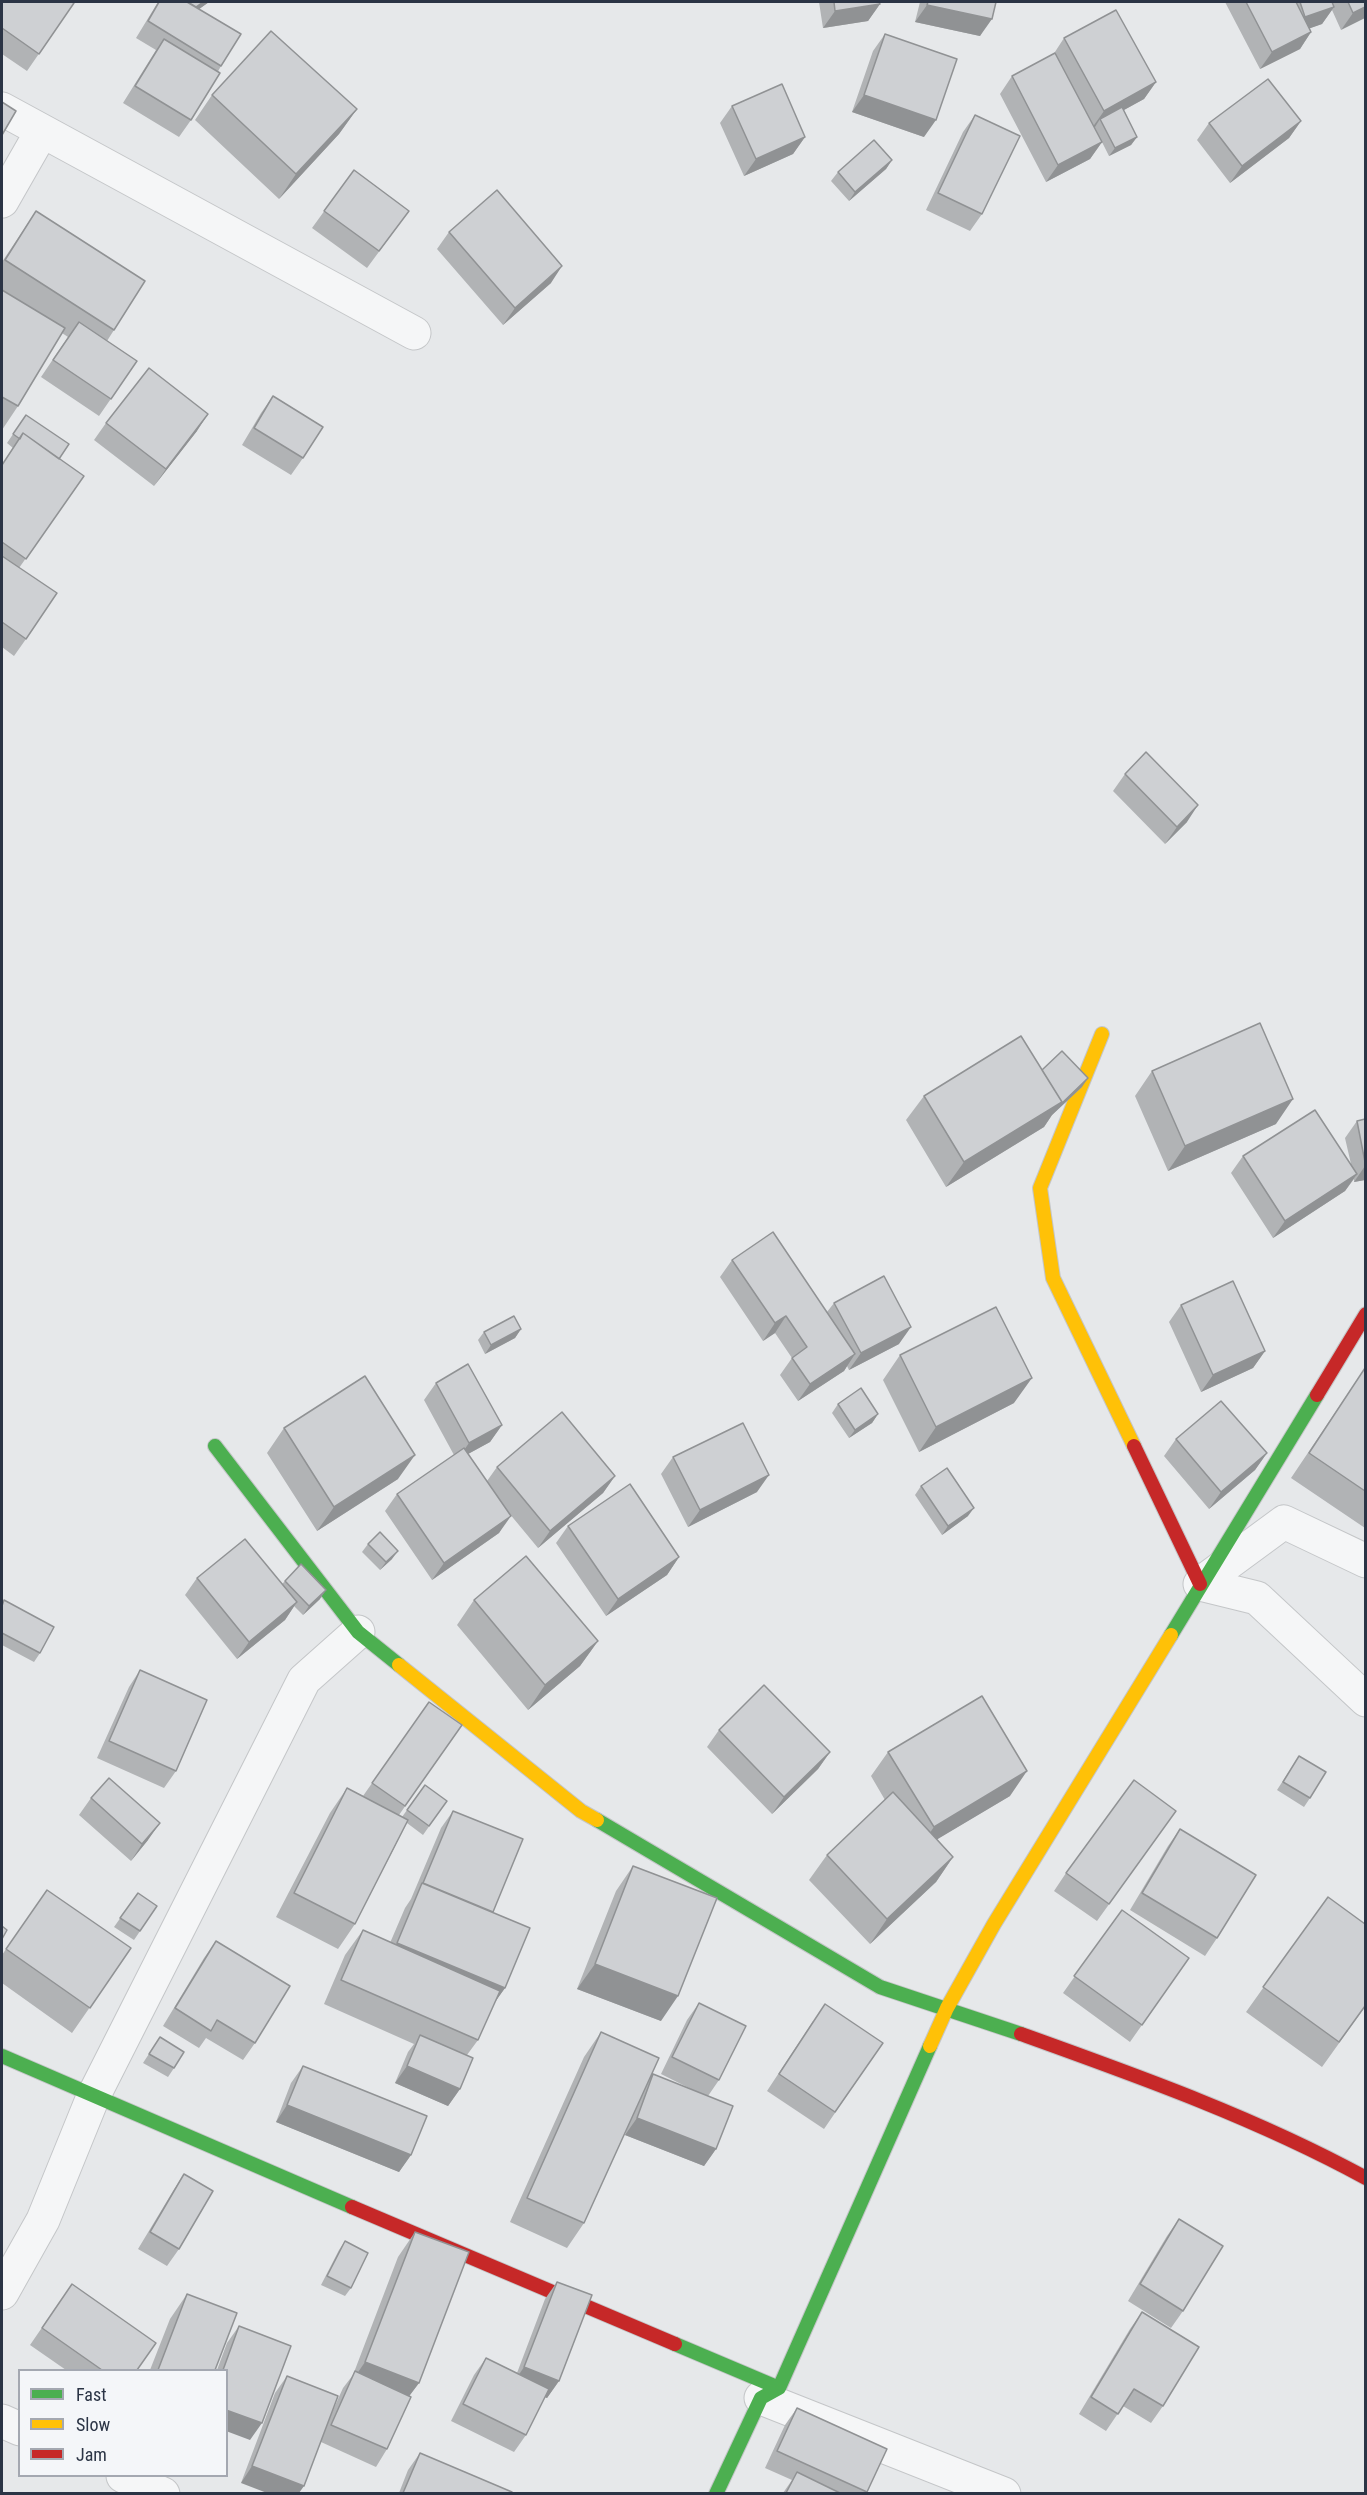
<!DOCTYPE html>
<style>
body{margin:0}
#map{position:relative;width:1367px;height:2495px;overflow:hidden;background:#e6e8ea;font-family:"Roboto Condensed",sans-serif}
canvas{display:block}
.frame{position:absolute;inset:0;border:3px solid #2b3445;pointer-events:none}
.legend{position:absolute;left:18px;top:2369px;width:210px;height:108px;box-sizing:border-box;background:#f4f6f9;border:2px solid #a4a8b1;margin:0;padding:8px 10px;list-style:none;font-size:18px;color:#2b3445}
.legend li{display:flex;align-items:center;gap:12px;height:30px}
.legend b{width:30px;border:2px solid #a4a8b1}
</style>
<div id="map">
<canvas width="1367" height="2495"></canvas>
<div class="frame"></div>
<ul class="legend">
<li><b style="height:8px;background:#4caf50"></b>Fast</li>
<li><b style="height:8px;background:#ffc107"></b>Slow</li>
<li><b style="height:8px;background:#c62828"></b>Jam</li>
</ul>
</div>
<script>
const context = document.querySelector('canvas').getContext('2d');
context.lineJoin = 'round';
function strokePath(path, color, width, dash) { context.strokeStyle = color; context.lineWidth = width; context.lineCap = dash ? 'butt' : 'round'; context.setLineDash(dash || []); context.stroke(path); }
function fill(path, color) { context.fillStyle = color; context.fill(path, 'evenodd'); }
const street = new Path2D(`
 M2,109L414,333
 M2,201L42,131
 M1201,1583L1284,1522L1366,1561
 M1200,1584L1257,1598L1366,1700
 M2,2293L43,2220L93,2097L304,1680L358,1632
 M761,2398L1004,2494
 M2,2421L20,2429
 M123,2476L163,2494`);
const fast = new Path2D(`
 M215,1446L358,1632L399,1665
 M1171,1635L1317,1395
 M597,1820L880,1987L1021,2034
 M2,2056L352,2207
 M675,2344L779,2388
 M716,2494L761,2398L779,2388L930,2046`);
const slow = new Path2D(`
 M1102,1034L1040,1188L1053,1278L1134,1446
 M399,1665L581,1811L597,1820
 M930,2046L947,2008L994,1924L1171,1635`);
const jam = new Path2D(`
 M1317,1395L1366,1314
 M1134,1446L1200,1584
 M1021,2034C1138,2076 1256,2118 1366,2178
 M352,2207L675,2344`);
strokePath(street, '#c4c6c8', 35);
strokePath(fast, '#c4c6c8', 16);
strokePath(slow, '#c4c6c8', 16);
strokePath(jam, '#c4c6c8', 16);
strokePath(street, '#f5f6f7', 33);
strokePath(fast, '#4caf50', 14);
strokePath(slow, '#ffc107', 14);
strokePath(jam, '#c62828', 14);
fill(new Path2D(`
 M2,2L74,3L27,71L2,54Z
 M158,2H209L199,9L221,66L191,120L179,137L123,103L156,50L136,38Z
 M819,2H879L880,4L868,21L823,28Z
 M920,2H996L980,36L915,22Z
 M1225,2H1365L1341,30L1332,10L1322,24L1310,28L1311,32L1300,49L1260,69Z
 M885,34L924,137L852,112L873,51Z
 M1064,38L1156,82L1144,99L1124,110L1137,137L1131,145L1109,156L1102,142L1090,159L1046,182L1000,94L1012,76L1053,55Z
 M212,95L357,109L339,134L279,199L195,120Z
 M732,106L805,137L793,154L744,176L720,123Z
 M975,115L982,214L970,231L926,210L963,132Z
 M1301,121L1289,138L1230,183L1197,140L1209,123Z
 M892,160L886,169L849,201L831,181L838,172Z
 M354,170L409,211L367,268L312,228Z
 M36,211L114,330L107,341L137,361L99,416L41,377L68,337L62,333L18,406L2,430V262Z
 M449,232L551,283L503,325L437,249Z
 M273,396L303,458L291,475L242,445L261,413Z
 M26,415L59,459L84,476L19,568L26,639L14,656L2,647V465L13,448L7,443Z
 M106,423L197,431L154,486L94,440Z
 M1125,774L1187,822L1165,844L1113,791Z
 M1042,1070L1082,1087L1052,1115L1044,1127L946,1187L906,1120L924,1096Z
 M1152,1071L1276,1124L1168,1171L1135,1096Z
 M1365,1119V1180L1354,1182V1179L1345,1191L1273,1238L1231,1173L1243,1156L1351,1164L1345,1138L1357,1121Z
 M732,1260L827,1312L834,1303L899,1344L849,1370L847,1366L844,1371L798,1401L780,1375L792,1358L775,1333L763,1341L720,1277Z
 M1181,1305L1265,1351L1253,1368L1201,1392L1169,1322Z
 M521,1329L515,1338L485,1354L478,1340L484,1332Z
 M900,1355L1014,1403L919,1452L883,1380Z
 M1365,1368V1528L1291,1478Z
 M436,1383L502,1425L490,1442L468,1454L487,1481L497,1467L615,1476L603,1493L538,1548L509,1513L499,1533L432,1580L385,1511L397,1494L454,1455L424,1400Z
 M838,1404L878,1414L872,1423L849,1438L832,1413Z
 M284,1428L398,1479L317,1531L267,1453Z
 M1176,1439L1267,1453L1255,1470L1209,1509L1164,1456Z
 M673,1457L757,1492L688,1527L661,1474Z
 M921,1486L968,1516L942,1535L915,1495Z
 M568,1526L679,1557L667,1575L606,1616L556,1543Z
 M368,1544L392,1559L380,1570L362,1552Z
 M197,1578L282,1584L285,1581L320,1599L303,1615L294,1606L285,1620L237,1659L185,1595Z
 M4,1600L40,1653L34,1662L2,1645V1605Z
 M474,1600L598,1641L580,1666L528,1710L457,1625Z
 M140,1670L176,1771L164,1788L97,1758L129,1687Z
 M429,1702L462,1725L399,1815L402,1817L425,1785L447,1801L423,1835L407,1823L355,1924L338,1949L276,1917L330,1813L347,1788L363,1796Z
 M719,1730L830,1752L818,1769L772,1814L707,1747Z
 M888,1752L1010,1796L937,1839L953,1857L936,1882L870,1944L809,1880L827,1855L885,1800L871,1776Z
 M1299,1756L1310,1798L1304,1807L1277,1790Z
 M91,1798L148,1840L131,1861L79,1815Z
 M453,1811L493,1912L505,1988L494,2003L478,2040L467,2055L460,2089L448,2106L395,2083L408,2052L414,2044L324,2004L345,1955L363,1930L390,1943L405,1908L411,1899L441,1828Z
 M1176,1811L1097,1921L1054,1891L1066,1873Z
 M1180,1829L1217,1938L1205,1956L1130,1910L1168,1846Z
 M633,1866L661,2021L577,1989L616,1891Z
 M47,1890L131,1948L72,2033L2,1983V1955Z
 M138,1893L157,1906L134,1940L114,1927Z
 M1328,1897L1365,2007L1322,2067L1246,2012Z
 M1122,1910L1189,1958L1130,2042L1063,1993Z
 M216,1941L255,2043L243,2060L206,2038L199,2048L163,2026L204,1958Z
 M699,2003L719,2080L708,2096L716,2149L704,2166L625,2135L628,2126L584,2223L567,2248L510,2222L584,2057L601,2032L648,2082L653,2074L693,2090L661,2074L687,2020Z
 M813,2021L883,2043L824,2129L767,2091Z
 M160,2037L174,2068L168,2077L143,2063Z
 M303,2066L411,2155L399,2172L276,2122L291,2083Z
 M184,2174L179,2249L167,2266L138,2249L173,2191Z
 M1179,2219L1183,2311L1171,2328L1128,2301L1167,2236Z
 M415,2232L419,2383L409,2396L387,2449L376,2467L321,2442L241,2483L275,2393L287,2376L329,2419L343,2388L353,2375L398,2257Z
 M345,2241L351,2288L345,2296L321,2285L339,2250Z
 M557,2282L559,2381L547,2398L545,2397L526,2435L514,2452L451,2421L474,2375L486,2358L517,2373L545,2299Z
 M72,2284L137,2370H66L30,2345Z
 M187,2294L215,2370H150L170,2319Z
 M1142,2312L1163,2406L1151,2423L1123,2406L1106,2431L1079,2414L1130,2329Z
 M239,2326L250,2440L226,2370H217L227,2343Z
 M797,2408L887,2449L866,2493H783L792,2480L765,2468L785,2425Z
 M420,2453L512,2493H399L408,2470Z`), '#b1b3b5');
fill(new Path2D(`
 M203,2H209L188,17L194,8Z
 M880,4L868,21L823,28L835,11Z
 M927,5L992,19L980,36L915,22Z
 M1334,7L1322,24L1294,34L1305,17Z
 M1365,7V18L1341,30L1353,13Z
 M1311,32L1300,49L1260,69L1272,52Z
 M1156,82L1144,99L1102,122L1100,119L1095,127L1092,128L1104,111Z
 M864,95L936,120L924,137L852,112Z
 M357,109L339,134L279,199L296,174Z
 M1301,121L1289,138L1230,183L1242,166Z
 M805,137L793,154L744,176L756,159Z
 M1137,137L1131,145L1109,156L1115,148Z
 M1102,142L1090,159L1046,182L1058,165Z
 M892,160L886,169L849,201L855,192Z
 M562,266L551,283L503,325L515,308Z
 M208,414L197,431L154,486L166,469Z
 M1198,805L1187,822L1165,844L1177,827Z
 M1088,1078L1082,1087L1052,1115L1044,1127L946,1187L964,1162Z
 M1293,1099L1276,1124L1168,1171L1185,1146Z
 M1365,1166V1180L1354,1182Z
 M1357,1174L1345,1191L1273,1238L1285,1221Z
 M786,1316L775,1333L763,1341L775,1323Z
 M911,1327L899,1344L849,1370L861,1353Z
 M521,1329L515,1338L485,1354L491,1345Z
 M1265,1351L1253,1368L1201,1392L1213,1375Z
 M855,1354L844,1371L798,1401L810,1384Z
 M1032,1378L1014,1403L919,1452L936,1427Z
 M878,1414L872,1423L849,1438L855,1430Z
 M502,1425L490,1442L457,1460L469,1443Z
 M1267,1453L1255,1470L1209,1509L1221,1492Z
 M415,1455L398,1479L317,1531L334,1507Z
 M769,1475L757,1492L688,1527L700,1510Z
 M615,1476L603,1493L538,1548L550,1531Z
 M974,1508L968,1516L942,1535L948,1526Z
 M511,1516L499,1533L432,1580L444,1563Z
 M398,1551L392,1559L380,1570L386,1562Z
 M679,1557L667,1575L606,1616L618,1599Z
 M326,1590L320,1599L303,1615L309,1606Z
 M297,1602L285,1620L237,1659L249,1642Z
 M598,1641L580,1666L528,1710L545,1685Z
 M830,1752L818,1769L772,1814L784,1797Z
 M1027,1771L1010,1796L916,1852L934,1827Z
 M160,1823L148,1840L131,1861L142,1844Z
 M953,1857L936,1882L870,1944L887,1919Z
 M397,1943L505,1988L488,2012L380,1967Z
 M595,1964L678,1996L661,2021L577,1989Z
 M407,2066L460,2089L448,2106L395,2083Z
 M287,2105L411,2155L399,2172L276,2122Z
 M637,2118L716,2149L704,2166L625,2135Z
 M365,2362L419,2383L401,2407L348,2387Z
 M524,2367L559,2381L547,2398L512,2385Z
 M226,2410L262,2423L250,2440L226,2431Z
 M252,2466L304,2486L299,2493H267L241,2483Z`), '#909294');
const building = new Path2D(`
 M2,2H72L74,3L39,54L2,28Z
 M159,2H187L241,34L221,66L148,21Z
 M189,2H203L196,7L191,4Z
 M834,2H879L880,4L835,11Z
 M928,2H996L992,19L927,5Z
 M1246,2H1296L1311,32L1272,52Z
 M1300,2H1332L1334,7L1305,17Z
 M1348,2H1365V7L1353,13Z
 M1116,10L1156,82L1104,111L1064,38Z
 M271,31L357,109L296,174L212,95Z
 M885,34L957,59L936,120L864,95Z
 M164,39L220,73L191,120L135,86Z
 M1055,53L1102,142L1058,165L1012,76Z
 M1268,79L1301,121L1242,166L1209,123Z
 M782,84L805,137L756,159L732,106Z
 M2,102L16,111L2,135Z
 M1122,107L1137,137L1115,148L1100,119Z
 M975,115L1020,136L982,214L938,193Z
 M874,140L892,160L855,192L838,172Z
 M354,170L409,211L379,251L324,211Z
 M497,190L562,266L515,308L449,232Z
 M36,211L145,281L114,330L5,260Z
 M2,290L65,328L18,406L2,397Z
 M79,322L137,361L111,399L53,360Z
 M149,368L208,414L166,469L106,423Z
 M273,396L323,427L303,458L254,428Z
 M26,415L69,444L59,459L23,433L20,439L13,434Z
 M23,433L84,476L26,559L2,542V465Z
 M2,556L57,593L26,639L2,622Z
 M1146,752L1198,805L1177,827L1125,774Z
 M1260,1023L1293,1099L1185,1146L1152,1071Z
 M1021,1036L1062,1102L964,1162L924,1096Z
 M1062,1051L1088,1078L1058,1107L1062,1102L1042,1070Z
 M1315,1110L1357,1174L1285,1221L1243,1156Z
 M1365,1119V1162L1357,1121Z
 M773,1232L855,1354L810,1384L792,1358L807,1347L786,1316L775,1323L732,1260Z
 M884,1276L911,1327L861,1353L834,1303Z
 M1233,1281L1265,1351L1213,1375L1181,1305Z
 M996,1307L1032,1378L936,1427L900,1355Z
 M514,1316L521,1329L491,1345L484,1332Z
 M468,1364L502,1425L469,1443L436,1383Z
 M1365,1368V1491L1309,1453Z
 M365,1376L415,1455L334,1507L284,1428Z
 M861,1388L878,1414L855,1430L838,1404Z
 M1221,1401L1267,1453L1221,1492L1176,1439Z
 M562,1412L615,1476L550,1531L497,1467Z
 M743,1423L769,1475L700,1510L673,1457Z
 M464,1448L511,1516L444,1563L397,1494Z
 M947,1468L974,1508L948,1526L921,1486Z
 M630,1484L679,1557L618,1599L568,1526Z
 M380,1532L398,1551L386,1562L368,1544Z
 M245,1539L297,1602L249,1642L197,1578Z
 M526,1556L598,1641L545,1685L474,1600Z
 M301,1564L326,1590L309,1606L285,1581Z
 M4,1600L54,1627L40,1653L2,1633V1606Z
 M140,1670L207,1700L176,1771L109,1741Z
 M764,1685L830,1752L784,1797L719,1730Z
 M982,1696L1027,1771L934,1827L888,1752Z
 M429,1702L462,1725L405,1806L372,1783Z
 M1299,1756L1326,1772L1310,1798L1283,1782Z
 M109,1778L160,1823L142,1844L91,1798Z
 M1134,1780L1176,1811L1109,1904L1066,1873Z
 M425,1785L447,1801L429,1826L407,1810Z
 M347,1788L408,1820L355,1924L294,1893Z
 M893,1792L953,1857L887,1919L827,1855Z
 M453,1811L523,1839L493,1912L423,1883Z
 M1180,1829L1256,1875L1217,1938L1142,1893Z
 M633,1866L717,1898L678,1996L595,1964Z
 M422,1883L530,1928L505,1988L397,1943Z
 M47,1890L131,1948L90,2008L6,1949Z
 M138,1893L157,1906L140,1931L120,1918Z
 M1328,1897L1365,1924V2006L1339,2042L1263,1987Z
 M1122,1910L1189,1958L1142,2025L1074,1976Z
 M2,1926L7,1930L2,1939Z
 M363,1930L500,1991L478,2040L341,1980Z
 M216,1941L290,1986L255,2043L217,2020L211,2031L175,2008Z
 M699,2003L746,2026L719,2080L672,2057Z
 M825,2004L883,2043L835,2112L779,2074Z
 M601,2032L659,2058L584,2223L527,2198Z
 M420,2035L473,2058L460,2089L407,2066Z
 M160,2037L184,2052L174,2068L149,2054Z
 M303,2066L427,2116L411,2155L287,2105Z
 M653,2074L733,2106L716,2149L637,2118Z
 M184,2174L213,2191L179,2249L150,2232Z
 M1179,2219L1223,2246L1183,2311L1140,2284Z
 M415,2232L469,2252L419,2383L365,2362Z
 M345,2241L368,2253L351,2288L327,2276Z
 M557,2282L592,2295L559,2381L524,2367Z
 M72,2284L156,2343L137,2370H102L42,2328Z
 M187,2294L237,2313L215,2370H158Z
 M1142,2312L1199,2347L1163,2406L1134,2389L1118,2414L1091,2397Z
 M239,2326L291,2346L262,2423L226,2410V2370H223Z
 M486,2358L549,2389L526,2435L463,2404Z
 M355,2371L411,2397L387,2449L331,2425Z
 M287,2376L338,2396L304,2486L252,2466Z
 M797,2408L887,2449L867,2492L777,2451Z
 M420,2453L512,2492V2493H403Z
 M797,2472L840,2493H786Z`);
fill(building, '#ced0d3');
strokePath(building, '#909294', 1.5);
</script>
